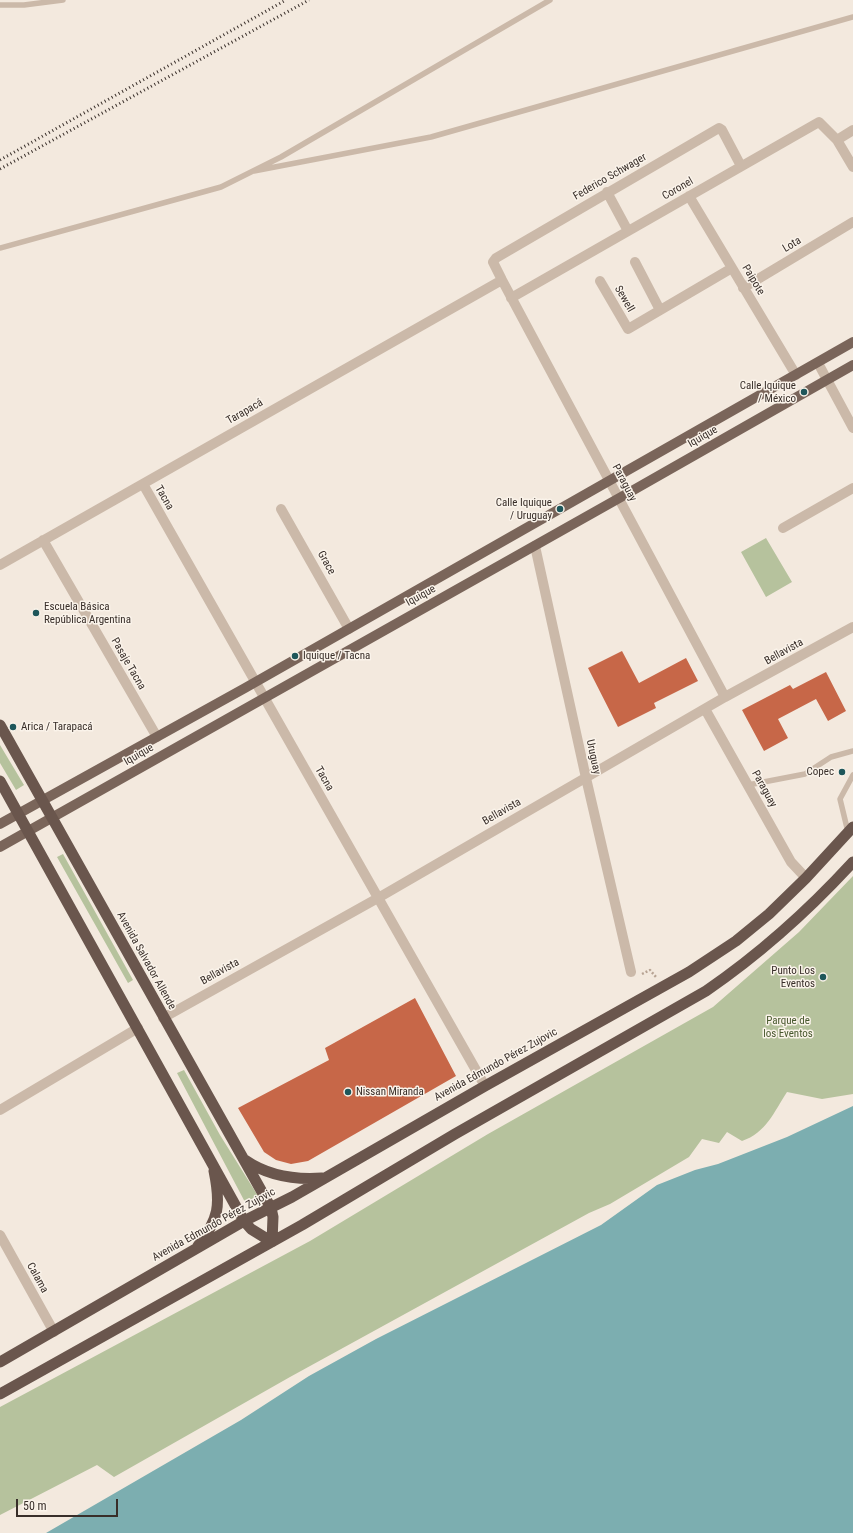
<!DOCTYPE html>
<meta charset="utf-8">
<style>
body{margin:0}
#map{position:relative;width:853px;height:1533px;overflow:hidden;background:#f3e9de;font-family:"Roboto Condensed",sans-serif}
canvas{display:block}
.scale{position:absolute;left:16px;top:1499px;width:102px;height:18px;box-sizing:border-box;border:2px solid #382e29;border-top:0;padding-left:5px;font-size:12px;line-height:14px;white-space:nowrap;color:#382e29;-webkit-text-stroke:3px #faf3ea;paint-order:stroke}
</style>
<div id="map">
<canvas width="853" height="1533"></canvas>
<div class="scale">50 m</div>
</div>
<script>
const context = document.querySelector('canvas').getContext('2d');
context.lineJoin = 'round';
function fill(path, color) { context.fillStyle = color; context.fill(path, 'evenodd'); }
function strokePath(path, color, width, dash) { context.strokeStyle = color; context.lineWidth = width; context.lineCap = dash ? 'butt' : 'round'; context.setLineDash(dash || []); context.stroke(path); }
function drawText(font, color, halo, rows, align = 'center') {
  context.font = font + ' "Roboto Condensed",sans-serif'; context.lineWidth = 3; context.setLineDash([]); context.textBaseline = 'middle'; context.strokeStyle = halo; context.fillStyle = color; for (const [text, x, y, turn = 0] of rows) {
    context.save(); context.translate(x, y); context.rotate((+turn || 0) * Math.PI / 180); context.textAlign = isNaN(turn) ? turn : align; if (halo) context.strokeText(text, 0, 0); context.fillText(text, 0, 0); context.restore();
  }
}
fill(new Path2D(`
 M766,538L792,582L766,597L741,552Z
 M0,745L24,785L16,790L0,763Z
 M63,854L133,980L128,983L57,857Z
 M853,876V1094L822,1099L787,1092C774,1112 766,1133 742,1141L727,1132L719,1143L702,1139L689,1157L610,1204L589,1213L290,1377L114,1477L97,1465L0,1515V1407L310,1241L488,1134L713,1007L799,932Z
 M184,1070L220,1135L258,1196L246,1204L177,1073Z`), '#b6c29d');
fill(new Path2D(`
 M853,1106V1533H46L241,1420L309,1376L376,1339L601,1225L657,1185L695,1170L718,1164L787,1137Z`), '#7caeb0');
fill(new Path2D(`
 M622,651L639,683L686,658L698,681L654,703L656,708L618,727L588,668Z
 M826,672L846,711L828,721L816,699L778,719L788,738L764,751L742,710L790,685L793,689Z
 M415,998L456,1076L308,1161L291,1164L276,1160L264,1152L238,1108L329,1060L325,1048Z`), '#c76748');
strokePath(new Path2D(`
 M642,974L650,970L656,977`), '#b7a393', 2.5, [2, 2]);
strokePath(new Path2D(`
 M0,5H24L63,0
 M254,171L431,137L853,17
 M0,248L221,187L281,157L550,0
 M748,785L805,774L831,757L853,751
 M848,832L840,799L853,775`), '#cbb9a9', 5.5);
strokePath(new Path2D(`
 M837,140L853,167
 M607,192L628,231
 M689,196L796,375
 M635,262L660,310
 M600,281L628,329L732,268
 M743,288L853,222
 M511,298L819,122L837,140L853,130
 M818,363L853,428
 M143,484L485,1086
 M281,509L349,629
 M783,528L853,488
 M43,540L157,737
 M535,546L586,778L631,972
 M0,565L502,280
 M725,697L502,280L493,262L496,258L719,128L722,130L741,166
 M705,709L791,862L806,878
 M163,1018L378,898L725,697L853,627
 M0,1110L138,1028`), '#cbb9a9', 10);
strokePath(new Path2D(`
 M0,1235L54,1332`), '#cbb9a9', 10);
strokePath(new Path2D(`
 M0,824L245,688L853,342
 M0,847L630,492L853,365`), '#7a655a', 10);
strokePath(new Path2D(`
 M0,725L271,1208L273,1217L272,1242L251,1229L244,1221L0,781
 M245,1160C268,1176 294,1180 322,1178
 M198,1246C219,1219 221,1205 214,1171
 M0,1362L244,1221L292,1197L485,1086L689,972L736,941L769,914L806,878L853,827
 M0,1394L302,1225L455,1134L706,991C760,954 808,911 853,862`), '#6a564d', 11);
strokePath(new Path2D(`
 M0,160L286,0
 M0,169L309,0`), '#382e29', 3, [1, 3]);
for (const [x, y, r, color] of [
 [804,392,4,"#1e565a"],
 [560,509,4,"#1e565a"],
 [36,613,4,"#1e565a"],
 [295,656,4,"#1e565a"],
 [13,727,4,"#1e565a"],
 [842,772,4,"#1e565a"],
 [823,977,4,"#1e565a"],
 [348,1092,4,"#1e565a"]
]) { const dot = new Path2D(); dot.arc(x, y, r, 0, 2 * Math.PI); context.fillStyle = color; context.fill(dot); strokePath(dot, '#faf3ea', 1.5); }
drawText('11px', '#382e29', '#faf3ea', [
 ["Federico Schwager",610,177,-30],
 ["Coronel",678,189,-30],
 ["Lota",792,245,-31],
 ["Paipote",753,280,59],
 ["Sewell",624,299,60],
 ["Tarapacá",245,412,-30],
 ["Iquique",703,437,-30],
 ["Paraguay",624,483,62],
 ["Tacna",164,498,60],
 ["Grace",326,563,61],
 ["Iquique",421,596,-29],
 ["Bellavista",784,652,-29],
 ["Pasaje Tacna",128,664,60],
 ["Iquique",139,755,-30],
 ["Uruguay",593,757,78],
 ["Tacna",324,779,60],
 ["Paraguay",764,789,61],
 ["Bellavista",502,812,-30],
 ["Avenida Salvador Allende",146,961,61],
 ["Bellavista",220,972,-29],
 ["Avenida Edmundo Pérez Zujovic",496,1065,-29],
 ["Avenida Edmundo Pérez Zujovic",214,1225,-29],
 ["Calama",37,1278,61]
]);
drawText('11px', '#382e29', '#faf3ea', [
 ["Calle Iquique",796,386],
 ["/ México",796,399],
 ["Calle Iquique",552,503],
 ["/ Uruguay",552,516],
 ["Escuela Básica",44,607,"left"],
 ["República Argentina",44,620,"left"],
 ["Iquique / Tacna",303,656,"left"],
 ["Arica / Tarapacá",21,727,"left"],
 ["Copec",834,772],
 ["Punto Los",815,971],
 ["Eventos",815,984],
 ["Nissan Miranda",356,1092,"left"]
], 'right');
drawText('11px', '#47572d', '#faf3ea', [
 ["Parque de",788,1021],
 ["los Eventos",788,1034]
]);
</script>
